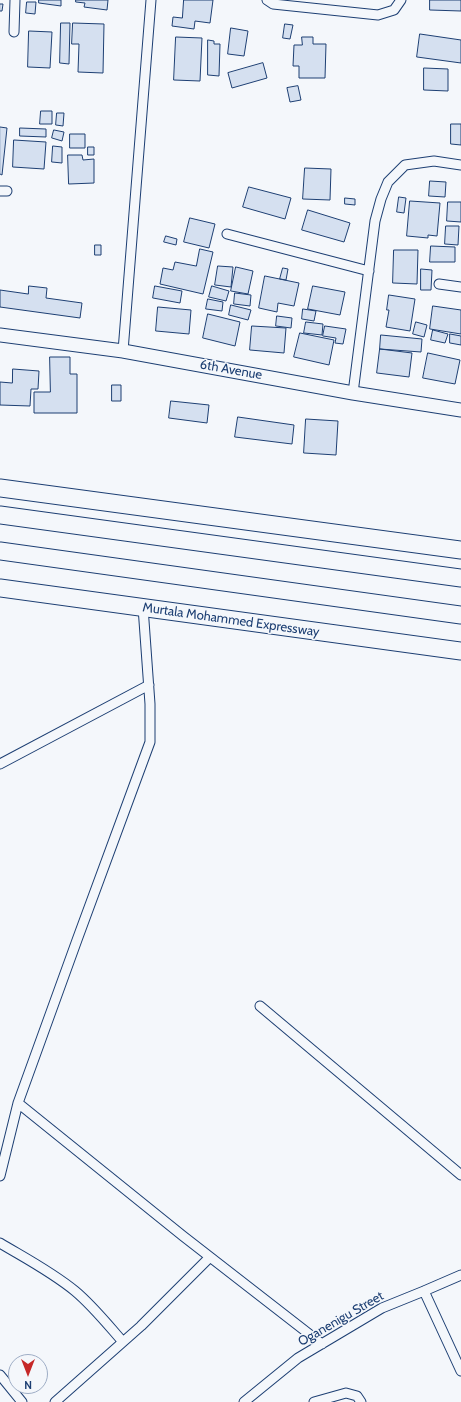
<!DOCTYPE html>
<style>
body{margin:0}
#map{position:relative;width:461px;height:1402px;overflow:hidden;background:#f4f7fb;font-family:Cabin,sans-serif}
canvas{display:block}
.north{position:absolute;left:8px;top:1354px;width:40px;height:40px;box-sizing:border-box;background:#f4f7fb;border:1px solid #9eadc5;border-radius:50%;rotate:180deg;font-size:11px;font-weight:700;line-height:16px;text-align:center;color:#1d3f73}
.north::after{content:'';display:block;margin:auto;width:14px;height:18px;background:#c62828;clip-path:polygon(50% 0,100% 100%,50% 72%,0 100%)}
</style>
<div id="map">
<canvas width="461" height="1402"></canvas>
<div class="north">N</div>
</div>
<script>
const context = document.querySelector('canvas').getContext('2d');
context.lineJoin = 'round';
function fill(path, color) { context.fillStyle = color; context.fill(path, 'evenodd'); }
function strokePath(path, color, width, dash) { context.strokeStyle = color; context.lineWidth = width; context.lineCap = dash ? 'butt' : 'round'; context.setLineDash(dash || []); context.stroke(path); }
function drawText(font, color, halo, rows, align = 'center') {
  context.font = font + ' Cabin,sans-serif'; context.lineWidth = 3; context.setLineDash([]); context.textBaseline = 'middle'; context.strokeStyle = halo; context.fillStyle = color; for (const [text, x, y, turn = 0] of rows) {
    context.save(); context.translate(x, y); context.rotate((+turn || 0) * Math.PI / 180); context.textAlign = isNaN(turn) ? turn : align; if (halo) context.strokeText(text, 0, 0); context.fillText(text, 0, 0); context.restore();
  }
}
const building = new Path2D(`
 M39,0H61V6L39,3Z
 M76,0H108L107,10L84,7L85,3L76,2Z
 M184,0H213L210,23L195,21L194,29L172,26L173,17L182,18Z
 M430,0H461V11L430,10Z
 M27,2H36L35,14L26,13Z
 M0,4H3L2,11H0Z
 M61,23H70L69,64L60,63Z
 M73,23L104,24L103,73L78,72L79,44H72Z
 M285,24L293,25L290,39L283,38Z
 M231,28L248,31L244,56L228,54Z
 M29,31L52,32L50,68L28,67Z
 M420,34L461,40V63L417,57Z
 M176,37L202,38L200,81L174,80Z
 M302,37H313V44H326L325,78H299V66H293L294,45H302Z
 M208,40L214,41V44H220L219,76L208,75Z
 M263,63L267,78L232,88L228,73Z
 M424,68L448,69V91L424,90Z
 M298,86L301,100L290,102L287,88Z
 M41,111H52V124H40Z
 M57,113H64L63,126L56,125Z
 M451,124H461V145L451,144Z
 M0,127L7,128L2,175L0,174Z
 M20,128L46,129V137L20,136Z
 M54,130L64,132L62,141L52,138Z
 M70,134H85V148H70Z
 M14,140L46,142L44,169L13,167Z
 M53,146L62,147V163L52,162Z
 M88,147H94V155H88Z
 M68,155H82L83,160L94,159V183L69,184Z
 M305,168L331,169L330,200L303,199Z
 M430,181L446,182L445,197L429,196Z
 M249,187L291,198L285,219L243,207Z
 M399,197L406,198L404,213L397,212Z
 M345,198L355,199V205L345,204Z
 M410,201L440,203L437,236L428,235V238L407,236Z
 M448,202H461V222L447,221Z
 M308,210L350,223L344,242L302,230Z
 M190,218L215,224L209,248L184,242Z
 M446,226H459L458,245L445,244Z
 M166,236L177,239L176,245L164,242Z
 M95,245H101V255H95Z
 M431,246L455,247V262H430Z
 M200,249L213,252L203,294L160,284L163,268L173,270L175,262L196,266Z
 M394,250H418L417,284L393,283Z
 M218,266L233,267L231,287L215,285Z
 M236,267L253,271L248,294L231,291Z
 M283,268L288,269L286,280L280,279Z
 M421,269L432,270L431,290H421Z
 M265,276L299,283L294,306L278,303L277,312L259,308Z
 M29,286L47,288L46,298L82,303L80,318L0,307V290L28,294Z
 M155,286L182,291L180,303L153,298Z
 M212,286L229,291L226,301L209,297Z
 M313,286L345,292L340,315L308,309Z
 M235,293L251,295L250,306L234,304Z
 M389,295L415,299L410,331L386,327L389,310H387Z
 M208,299L223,302L222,311L206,309Z
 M231,305L251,310L248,320L229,315Z
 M433,306L461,310V334L430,329Z
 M158,307L191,310L189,334L156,331Z
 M303,309L316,311L314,321L302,319Z
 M208,314L240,322L235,346L203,338Z
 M277,316L292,318L291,328L276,326Z
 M306,322L323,324L322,335L304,333Z
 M416,322L427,325L424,337L413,334Z
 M252,326L286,328L284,353L250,350Z
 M325,326L346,329L343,344L335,343L336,338L323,336Z
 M433,330L448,334L445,343L431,340Z
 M300,333L334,340L329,365L294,357Z
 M450,334L461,336V345L450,343Z
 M381,335L422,339L421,352L380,349Z
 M380,349L412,353L409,377L377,373Z
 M428,353L460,360L455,384L423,378Z
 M50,357H70V374H77V413H34V392H50Z
 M13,369L39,371L38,389H31L30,406L0,405V382L12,383Z
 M112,385H121V401H112Z
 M171,401L209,405L207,423L169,418Z
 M238,417L294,425L292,444L235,437Z
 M306,419L338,421L336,455L304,453Z`);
fill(building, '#d5e0f0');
strokePath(building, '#1d3f73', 1);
const street = new Path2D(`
 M267,0L273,4L378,15L394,10L401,0
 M14,32L15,0
 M0,191H7
 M227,234L369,271
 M439,284L461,287
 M123,351L151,0
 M353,393L375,221L381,199L388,182L405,165L434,161L461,165
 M0,764L149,685
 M260,1006L461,1175
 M18,1103L183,1236L322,1344
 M0,1176L18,1103L77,940L150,742V704L143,607
 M0,1243C25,1258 52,1272 75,1291C93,1306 108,1325 123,1342
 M424,1291L461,1371
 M0,1375L22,1402
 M55,1402L141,1326L210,1257
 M244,1402L298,1358L382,1308L424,1291L461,1275
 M314,1402L346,1393L357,1396L361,1402`);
const secondary = new Path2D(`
 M0,335L123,351L353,393L461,410`);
const highway = new Path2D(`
 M0,488L461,550
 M0,515L461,578
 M0,551L461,615
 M0,588L461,651`);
strokePath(street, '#1d3f73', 11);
strokePath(secondary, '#1d3f73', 15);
strokePath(highway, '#1d3f73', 19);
strokePath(street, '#f4f7fb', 9);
strokePath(secondary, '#f4f7fb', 13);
strokePath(highway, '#f4f7fb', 17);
drawText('13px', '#1d3f73', '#f4f7fb', [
 ["6th Avenue",231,370,10],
 ["Murtala Mohammed Expressway",231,620,8],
 ["Oganenigu Street",341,1319,-30]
]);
</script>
